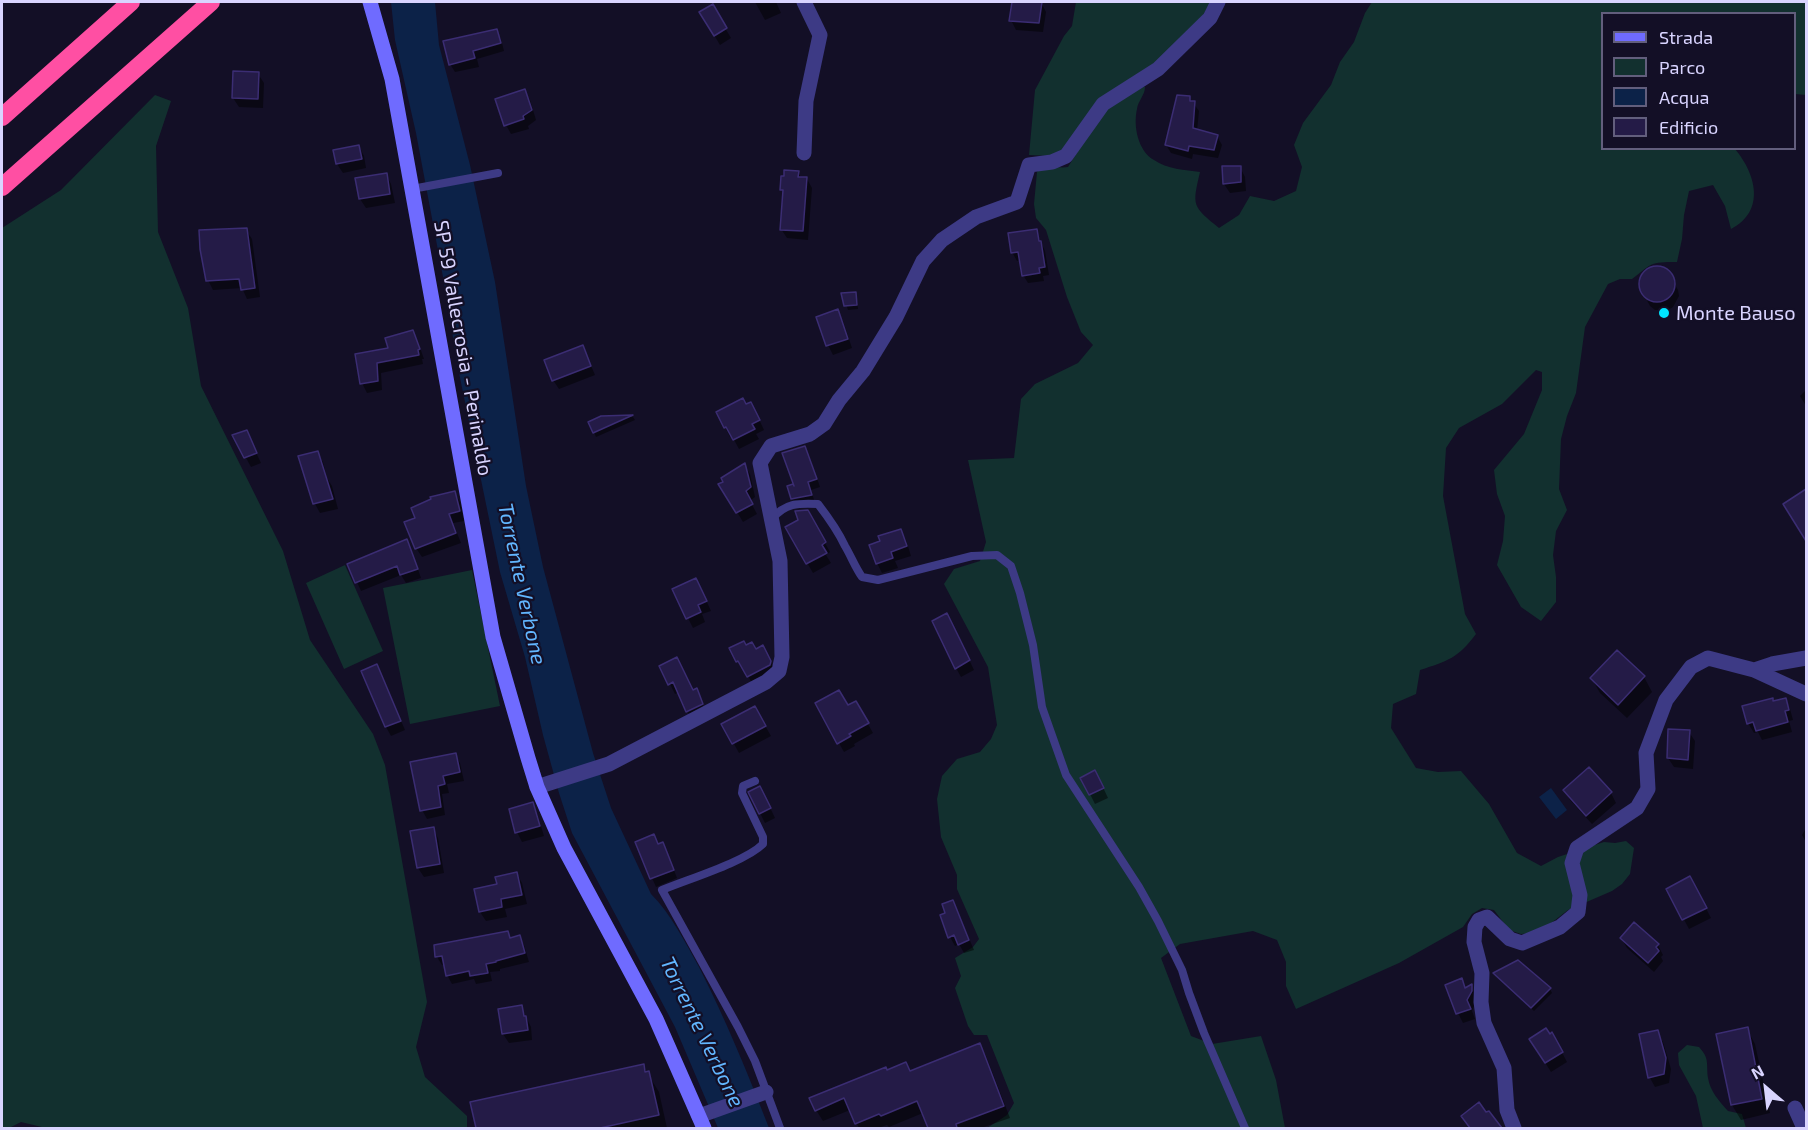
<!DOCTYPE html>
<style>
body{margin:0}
#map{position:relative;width:1808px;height:1130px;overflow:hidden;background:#130f26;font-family:"Exo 2",sans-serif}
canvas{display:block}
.frame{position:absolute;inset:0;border:3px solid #d9d4ff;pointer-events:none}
.legend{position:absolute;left:1601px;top:12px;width:195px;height:138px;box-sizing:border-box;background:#130f26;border:2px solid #625e7d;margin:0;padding:8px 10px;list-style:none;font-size:18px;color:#d9d4ff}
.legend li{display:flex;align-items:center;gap:12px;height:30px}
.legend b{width:30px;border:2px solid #625e7d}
.north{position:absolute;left:1736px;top:1058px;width:60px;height:60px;-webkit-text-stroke:4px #130f26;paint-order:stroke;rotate:332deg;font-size:16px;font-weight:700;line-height:24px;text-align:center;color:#d9d4ff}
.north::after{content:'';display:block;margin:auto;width:21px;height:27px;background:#d9d4ff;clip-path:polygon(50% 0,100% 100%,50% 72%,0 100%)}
</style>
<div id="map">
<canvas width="1808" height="1130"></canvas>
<div class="frame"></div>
<ul class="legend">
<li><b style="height:8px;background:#6f6bff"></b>Strada</li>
<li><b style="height:16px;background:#12302f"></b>Parco</li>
<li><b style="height:16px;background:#0c2248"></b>Acqua</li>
<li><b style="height:16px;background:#241b47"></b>Edificio</li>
</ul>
<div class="north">N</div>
</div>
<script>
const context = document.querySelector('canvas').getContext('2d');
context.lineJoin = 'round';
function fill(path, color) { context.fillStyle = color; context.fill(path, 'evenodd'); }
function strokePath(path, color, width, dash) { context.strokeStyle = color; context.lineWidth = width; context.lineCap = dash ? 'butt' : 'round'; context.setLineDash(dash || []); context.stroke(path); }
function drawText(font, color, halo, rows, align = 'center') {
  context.font = font + ' "Exo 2",sans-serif'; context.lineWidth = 4.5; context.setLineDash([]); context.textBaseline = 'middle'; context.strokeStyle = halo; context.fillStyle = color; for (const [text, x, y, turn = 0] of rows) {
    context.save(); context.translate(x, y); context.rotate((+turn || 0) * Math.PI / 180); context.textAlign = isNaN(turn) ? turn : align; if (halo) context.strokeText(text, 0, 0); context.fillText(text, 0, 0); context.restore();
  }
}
fill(new Path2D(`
 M1076,2H1211L1197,25L1062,151L1050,156L1029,155L1035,90L1064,36L1072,26Z
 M1372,2H1806V95L1795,94L1794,14H1602V148L1735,149C1756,174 1766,211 1731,229L1725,206L1713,185L1689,191L1684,215L1682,239L1677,262C1649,262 1653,263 1632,279H1620L1608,284L1585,327L1576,393L1567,416L1561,439L1559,489L1567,510L1556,531L1553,555L1556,577V602L1541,621L1521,607L1497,565L1503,541L1505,516L1497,494L1494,470L1524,434L1542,390V372L1536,370L1502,404L1459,428L1446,448L1443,496L1465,614L1476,634C1458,658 1448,661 1420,670L1416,694L1393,704L1391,728L1416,768L1438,772L1461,771L1489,804L1517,853L1541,866L1558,857L1604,842L1615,843L1626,841L1634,848L1630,874L1622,884L1612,891L1568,910L1546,927L1534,933L1521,934L1509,930L1494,910L1482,908L1472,914L1463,927L1399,963L1296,1009L1286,986V962L1277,940L1253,931L1180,944L1161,958L1191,1036L1212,1044L1261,1036L1276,1080L1285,1128H987L1007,1115L1014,1103L987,1035H974L968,1026L955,988L961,976L955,958L973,947L979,939L957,889V875L941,837L937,799L942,776L957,759L980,752L991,739L997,725L988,667L944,584L954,569L980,561L986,542L968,460L1014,458L1021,399L1035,384L1078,363L1093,345L1081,332L1067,297L1046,230L1036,218L1034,204L1037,172C1046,163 1057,169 1068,167L1102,112L1141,86L1145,87C1145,95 1138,101 1137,109C1133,126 1138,151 1154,160C1167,169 1185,170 1200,172C1192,206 1192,206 1219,228L1239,215L1250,196L1274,201L1296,191L1302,167L1294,145L1303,123L1331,85L1340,62L1354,42L1365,13Z
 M155,95L171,101L156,146L158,232L188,308L201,386L283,551L310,640L373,734L385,765L427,1002L416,1047L425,1077L467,1116V1128H46L21,1122L9,1128H2V228L61,190Z
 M345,565L383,651L344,669L306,583Z
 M472,570L500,706L410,724L383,588Z
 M1687,1045L1699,1047C1710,1059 1706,1063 1708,1078C1710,1091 1719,1101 1728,1111L1742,1114L1746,1128H1703L1696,1096L1679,1065L1678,1053Z`), '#12302f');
fill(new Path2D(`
 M391,2H435L439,45L470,165L495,282L526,486L543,567L593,753L611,808L651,894C671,914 685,942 699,967C726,1020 748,1074 769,1128H718L675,1027L572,833L559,793L543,735L525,657L500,572L458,368L443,277L416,133L395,40Z
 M1551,788L1567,810L1556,819L1539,797Z`), '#0c2248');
fill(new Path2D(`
 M755,2H776L781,13L765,20Z
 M1014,2H1041L1046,12L1043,32L1016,30L1011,20Z
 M712,6L731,38L720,45L701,13Z
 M496,30L501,39L504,51L477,59L479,67L455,72L450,64Z
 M258,74L264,83L263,108L239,107L233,98Z
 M524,91L530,100L536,120L528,126L529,129L511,134L506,125Z
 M1189,97L1199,111L1197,131L1217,136L1222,145L1218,158L1193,154L1192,159L1171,153L1166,145Z
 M359,146L364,156L366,168L343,173L337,164Z
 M1240,167L1245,177L1246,191L1230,193L1224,184Z
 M798,172L801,178L807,179L812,188L808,240L787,238L781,229L784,193L782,189Z
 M386,174L391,184L395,203L366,208L360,199L357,179Z
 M246,230L252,239L260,297L247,299L242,288L213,290L208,280Z
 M1036,231L1045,251L1049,275L1043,276L1044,281L1028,283L1023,275L1021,260L1017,261L1012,252Z
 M1658,268L1669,274L1678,290L1679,296L1673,307L1668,310H1655L1650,306L1641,289L1640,283L1642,277L1652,269Z
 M855,294L857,298L858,309L848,310L843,295Z
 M837,311L843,321L852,348L833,355L828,345Z
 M413,332L418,342L424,359H422L423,364L381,373L382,390L367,393L362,383L357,355L390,349Z
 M583,347L595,375L559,389L553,380Z
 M1806,390V406L1800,396Z
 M746,406L756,413L764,430L756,434L759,439L739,449L732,436L730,437L718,413Z
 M602,417H633L635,420L596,437L590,422Z
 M234,436L251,442L261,463L251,467Z
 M805,447L809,455L820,487L811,490L815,503L797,506L793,499L797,493Z
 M317,452L323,462L327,478L332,486L338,509L320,513L315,504L300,457Z
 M744,465L750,474L755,497L750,501L757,514L743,522L721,485L725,483Z
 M1806,491V539L1785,504Z
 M455,493L460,502L464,521L453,523L461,543L422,557L416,548L417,518Z
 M807,511L830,552L826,555L831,563L813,573L787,528L800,521Z
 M901,530L906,540L911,556L895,561L898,568L882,573L877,563Z
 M406,540L411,549L421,578L406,583L401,575L361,591L349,564Z
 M701,589L711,611L702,614L705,622L693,628L674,590Z
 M952,624L974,670L961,677L956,668Z
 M746,647L755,651L762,647L776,672L753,686L745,669L743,670L731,649Z
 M377,666L405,730L391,736L386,727Z
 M661,666L693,691L696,690L707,714L692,721L679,692L675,694Z
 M1644,677L1652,692L1627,718L1600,693L1592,679Z
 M1785,700L1790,709L1793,720L1789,721L1792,732L1762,740L1758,732L1754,733L1748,723L1774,702Z
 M856,703L873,733L854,744L855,746L844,752L817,704L847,707Z
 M755,708L771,736L739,753L723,724Z
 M1689,732L1695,741L1693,769L1674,767L1668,758Z
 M455,754L460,763L464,781L447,784L449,793L442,794L445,815L427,819L422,810Z
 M1589,769L1611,793L1616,803L1592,824L1570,800L1565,790Z
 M1100,781L1108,798L1095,804L1090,794Z
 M750,793L765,797L775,818L765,823Z
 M532,804L537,813L544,836L522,842L517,832Z
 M1806,828V842L1802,835Z
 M433,829L438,838L444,873L424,877L418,868L412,832Z
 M658,845L667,852L677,878L656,887L652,878Z
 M517,874L522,883L527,904L505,909L507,917L486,921L480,912L499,885Z
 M1695,887L1711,918L1689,929L1668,889Z
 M953,901L974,950L964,953L959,944L955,946L950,937L947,914Z
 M507,933L511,939L519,937L524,945L529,962L500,969V971L490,972L492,981L476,984L474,979L452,984L447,975L445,964L442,965L437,957Z
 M1621,938L1658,945L1663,955L1661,957L1663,961L1654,972L1627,948Z
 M1495,974L1550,989L1552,993L1534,1011Z
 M1461,980L1466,989L1471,986L1476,995V1001L1472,1011L1475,1019L1463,1023L1458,1013Z
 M521,1007L531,1027L532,1040L509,1043L503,1034Z
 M1747,1029L1755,1044L1770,1113L1741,1120L1732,1105L1718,1035Z
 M1657,1032L1663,1042L1671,1069L1669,1083L1655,1087L1650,1078L1641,1035Z
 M1557,1043L1567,1062L1551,1072L1536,1048Z
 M980,1044L986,1056L1010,1118L981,1128H935L923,1113L889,1127L887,1125L878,1128H859L850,1110L823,1121L816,1110L887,1071L910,1073Z
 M643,1066L659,1092L667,1128H477L472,1103Z`), '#0007');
const building = new Path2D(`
 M1012,2H1042L1039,23L1009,21Z
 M713,4L727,28L714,36L699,12Z
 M497,29L501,43L473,51L475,58L449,65L443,41Z
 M233,71L259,72L258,99L232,98Z
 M525,89L532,110L523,116L524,119L504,126L495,99Z
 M1177,95L1190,96V101H1195L1193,128L1218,135L1214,150L1189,146L1188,151L1165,145Z
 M359,145L362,159L336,164L333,150Z
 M1222,166H1241V182L1223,184Z
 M784,170L799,171L798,177H807L803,231L780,230L783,190H780L781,176H784Z
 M387,173L390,194L359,199L355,178Z
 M247,228L255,288L241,290L239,279L206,281L200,249L199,230Z
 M1037,229L1039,241H1041L1045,267L1039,268L1040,273L1022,276L1018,252L1011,253L1008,233Z
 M1639 284a18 18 0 1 1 36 0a18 18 0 1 1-36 0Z
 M856,292L857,305L844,306L841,293Z
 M838,309L848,339L826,346L816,317Z
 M413,330L420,349L418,350L419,355L377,363L378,381L360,384L355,354L388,348L385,338Z
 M583,345L591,366L552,381L544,360Z
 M743,398L746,404L751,402L760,420L752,424L755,429L733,440L726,427L724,428L716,412Z
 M633,415L593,433L588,422L601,416Z
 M247,430L257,453L244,458L232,435Z
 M805,446L817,479L808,482L812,495L791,499L787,486L793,484L794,486L782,453Z
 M318,451L333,499L313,504L298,456Z
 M745,463L751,487L746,491L753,504L736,513L718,484L723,482L721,478Z
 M1806,489V541L1783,504Z
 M455,491L460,511L449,514L456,533L415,549L404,522L415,518L411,508L431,499L430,497Z
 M808,510L826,542L822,545L827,553L806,564L785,527L798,520L795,511Z
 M901,529L907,546L891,552L893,558L876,564L869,545L880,541L878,536Z
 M407,539L418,569L400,575L397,566L355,583L347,564Z
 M696,578L707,601L698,605L701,612L686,619L672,589Z
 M947,613L970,660L955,669L932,621Z
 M744,641L746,645L752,642L756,649L763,645L771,661L770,665L747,677L738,661L736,662L729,648Z
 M1617,650L1645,676L1618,705L1590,678Z
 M677,657L693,690L697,688L703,704L686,712L673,682L668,685L659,666Z
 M377,664L401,721L385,727L361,671Z
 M839,690L848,705L856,701L869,723L849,734L851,736L837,744L815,703Z
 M1773,698V701L1786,698L1789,710L1785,711L1788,722L1756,731L1753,722L1747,724L1742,706Z
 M755,706L766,726L732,744L721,724Z
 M1668,729L1690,730L1688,760L1667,758Z
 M456,753L460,772L443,776L445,784L438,786L441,807L420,811L410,762Z
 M1589,767L1612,792L1586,816L1563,790Z
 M1095,770L1104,788L1089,795L1080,778Z
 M760,786L771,808L759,814L748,792Z
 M533,802L540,826L515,833L509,809Z
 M434,827L440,864L417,868L410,831Z
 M654,834L658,844L663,842L674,870L650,879L635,842Z
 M517,872L522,895L501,899L502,907L479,912L474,889L497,884L495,877Z
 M1690,876L1707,908L1682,920L1666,889Z
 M953,900L969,940L958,945L954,935L948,938L940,915L945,913L942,904Z
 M1634,922L1659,944L1656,947L1659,951L1648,963L1620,938Z
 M508,931L510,938L520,935L525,953L496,961V962L486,964L488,973L470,976L469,971L446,976L442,956L435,957L434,945Z
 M1518,960L1551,988L1531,1008L1493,973Z
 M1462,978L1465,988L1472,984V991L1467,1000L1471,1009L1456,1014L1445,985Z
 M522,1005L524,1016H526L528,1030L502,1034L498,1009Z
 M1748,1027L1762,1099L1731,1105L1716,1034Z
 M1546,1028L1550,1034L1552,1032L1563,1052L1545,1063L1529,1039Z
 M1658,1030L1666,1058L1664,1074L1648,1078L1639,1034Z
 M980,1043L1004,1106L956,1124L957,1128H928L917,1101L881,1116L879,1114L855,1124L844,1098L815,1111L809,1098L886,1067L887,1070L906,1062L910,1071Z
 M644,1064L645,1072L649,1071L659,1115L600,1128H476L470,1102Z
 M1479,1102L1486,1112L1489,1111L1502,1128H1470L1461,1116Z`);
fill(building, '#241b47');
strokePath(building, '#3b2d73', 1.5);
strokePath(new Path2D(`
 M412,189L498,173
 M772,519C785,503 798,503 818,504C828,517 838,531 845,546C851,556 855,567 862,577L878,580L972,556L997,555L1011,566L1020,593L1033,645L1042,707L1066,775L1139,887L1158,921L1182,970L1189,993L1204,1033L1245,1128
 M755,781L743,786L742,793L763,837V844C745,862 688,879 662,890L738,1027L755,1061L780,1128`), '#3d3a85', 8);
strokePath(new Path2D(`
 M804,153L806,101L820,35L804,2
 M1754,670L1772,664L1806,658
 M537,787L609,764L766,682L779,671L782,657L780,561L760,463L771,446L810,434L824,424L839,400L863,371L896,317L923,261L942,240L976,217L1017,202L1029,165L1052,162L1066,156L1103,104L1158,69L1210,18L1218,2
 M1795,1108L1804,1128
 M699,1116L766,1092
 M1514,1128L1507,1110L1504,1068L1484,1023L1481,1002L1482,973L1474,942L1475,927L1479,920L1487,917L1510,939L1522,943L1560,927L1578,912L1580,895L1572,863L1577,848L1637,808L1648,789L1646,753L1666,700L1691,667L1708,658L1754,670L1806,694`), '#3d3a85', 15);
strokePath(new Path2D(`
 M370,2L392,79L493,637L528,758L537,787L564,848L656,1019L704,1128`), '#6f6bff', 15);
strokePath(new Path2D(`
 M2,117L131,2
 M2,187L211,2`), '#ff4fa3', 18);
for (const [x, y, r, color] of [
 [1664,313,6,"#00e5ff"]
]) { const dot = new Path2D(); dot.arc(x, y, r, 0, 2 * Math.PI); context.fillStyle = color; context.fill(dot); strokePath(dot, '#130f26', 2); }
drawText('20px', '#d9d4ff', '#130f26', [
 ["Monte Bauso",1676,313]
], 'left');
drawText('20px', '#d9d4ff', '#130f26', [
 ["SP 59 Vallecrosia - Perinaldo",463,348,80]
]);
drawText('italic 21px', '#62b6ff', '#130f26', [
 ["Torrente Verbone",522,584,78],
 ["Torrente Verbone",702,1032,64]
]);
</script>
